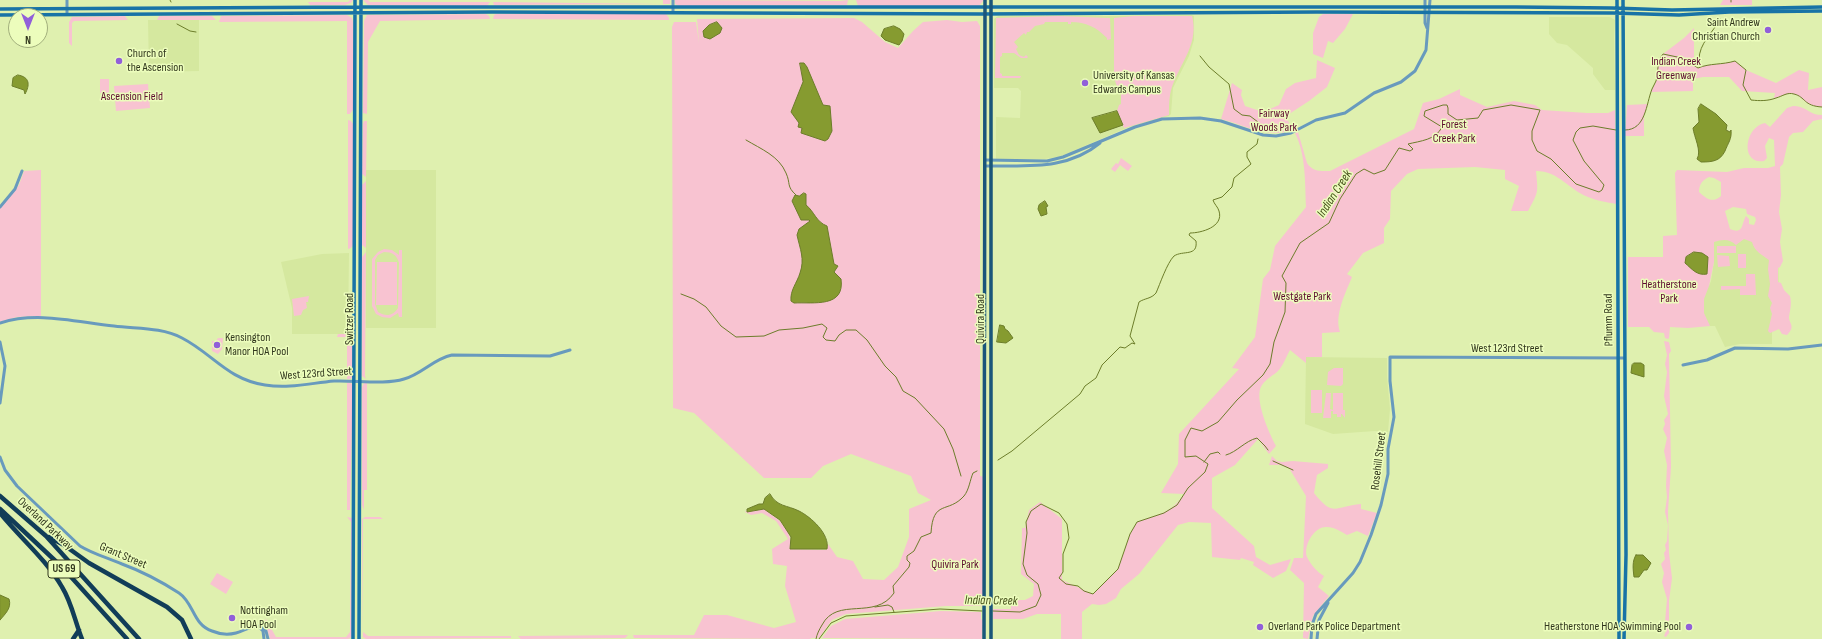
<!DOCTYPE html>
<style>
body{margin:0}
#map{position:relative;width:1822px;height:639px;overflow:hidden;background:#dff0af;font-family:"Sofia Sans Condensed",sans-serif}
canvas{display:block}
.north{position:absolute;left:8px;top:8px;width:40px;height:40px;box-sizing:border-box;background:#ecfdbc;border:1px solid #a1ae7c;border-radius:50%;rotate:180deg;font-size:11px;font-weight:700;line-height:16px;text-align:center;color:#31371d}
.north::after{content:'';display:block;margin:auto;width:14px;height:18px;background:#915fd9;clip-path:polygon(50% 0,100% 100%,50% 72%,0 100%)}
</style>
<div id="map">
<canvas width="1822" height="639"></canvas>
<div class="north">N</div>
</div>
<script>
const context = document.querySelector('canvas').getContext('2d');
context.lineJoin = 'round';
function fill(path, color) { context.fillStyle = color; context.fill(path, 'evenodd'); }
function strokePath(path, color, width, dash) { context.strokeStyle = color; context.lineWidth = width; context.lineCap = dash ? 'butt' : 'round'; context.setLineDash(dash || []); context.stroke(path); }
function drawText(font, color, halo, rows, align = 'center') {
  context.font = font + ' "Sofia Sans Condensed",sans-serif'; context.lineWidth = 3; context.setLineDash([]); context.textBaseline = 'middle'; context.strokeStyle = halo; context.fillStyle = color; for (const [text, x, y, turn = 0] of rows) {
    context.save(); context.translate(x, y); context.rotate((+turn || 0) * Math.PI / 180); context.textAlign = isNaN(turn) ? turn : align; if (halo) context.strokeText(text, 0, 0); context.fillText(text, 0, 0); context.restore();
  }
}
fill(new Path2D(`
 M1062,15L1107,16L1192,15L1194,16V40L1189,56L1173,88L1171,114L1169,116L1129,127L1059,157L1044,159H996V117L1020,118L1021,91L1018,88H994V19L998,16Z
 M1549,17H1610L1615,20L1614,37L1615,90H1605L1593,74V68L1567,45L1557,43L1549,34Z
 M148,20H199V71L149,72Z
 M366,170H436V328H366Z
 M1714,235H1778L1779,326L1772,327V344H1740L1725,347L1715,326H1704V286H1709L1711,281L1714,262Z
 M349,253L348,334H292V308L281,262L322,254Z
 M1306,357L1387,358V377L1390,409L1388,432L1375,431L1333,434L1305,424Z`), '#d5e89f');
fill(new Path2D(`
 M350,0H353L351,3L345,5H310L308,2H348Z
 M363,0H368L370,2H490L487,6L368,5Z
 M663,0H670V4L494,5L493,2L663,4Z
 M675,0L840,1L848,0L847,5L679,6L675,4Z
 M856,0H983V1L979,6H858Z
 M1723,0H1752V5H1720Z
 M486,14L489,16L490,19L380,21L368,42L367,114L363,113L364,21L367,15Z
 M496,14H666L669,18V20L493,19L494,15Z
 M1323,14H1353L1345,29L1333,43L1328,41L1323,58L1313,54V33L1319,17Z
 M347,15L352,18L353,22V110L350,114H347V21L219,22L221,16Z
 M125,16L128,20L74,21L72,23V46L69,43V22L72,17Z
 M159,16H212L216,20H157Z
 M1058,16L1110,18L1111,39L1107,40V38C1096,27 1086,22 1071,22V24H1068V22H1045L1044,24L1035,26L1029,32H1027L1026,35L1024,33L1014,42L1018,47L1016,49L1019,55L1024,57L1026,55L1028,57L1027,58H1021L1014,53H1002V56L1000,57V73L1002,74V76H1021L1020,78H995L996,18Z
 M1134,16H1192C1199,42 1182,61 1173,84C1169,94 1169,104 1169,115L1124,128L1117,111L1119,105L1121,104V92H1119L1114,78V18Z
 M854,18L862,22L885,42L898,48L913,31L923,22L947,20L962,22L977,21L980,26V476L985,477L984,606H946L846,614L832,620L819,638H811L810,639L634,638L633,635H694L704,615H727L774,628L796,622L785,586L787,566L773,564L772,549L788,539L776,521L762,513L751,515L745,512L746,511L747,512L764,509L780,521L788,532L791,542L790,549L826,550L828,544L837,557L853,561L863,579L884,580L898,567L909,537V509L931,500L918,493L911,476L851,454L823,466L811,478H764L694,413L673,408L672,27L674,22H696L699,43L697,19Z
 M1694,28V65L1698,68C1710,63 1722,65 1735,61L1746,70L1776,83L1799,70L1809,73L1808,90L1822,87V107C1803,106 1804,96 1793,94C1785,93 1782,97 1774,98L1775,93L1742,91L1729,77H1703L1693,79V91L1651,92L1656,82L1658,60L1663,54L1684,38Z
 M1317,60L1335,68L1327,87L1309,101L1286,116L1292,130C1267,139 1245,125 1221,119L1232,83L1242,90L1241,95L1245,106L1263,112L1279,105L1286,89L1295,83L1316,78Z
 M100,79H109V93H100Z
 M148,84L150,108L116,111L114,86Z
 M1460,89V95L1487,107L1514,101L1535,105L1542,110L1587,113H1608L1615,110L1616,204C1607,202 1597,201 1588,197C1569,190 1559,171 1536,171C1538,193 1539,191 1528,211H1511L1519,186L1505,179V170L1475,167L1418,169L1407,174L1391,191L1390,219L1384,228V243L1363,253L1347,274L1352,277C1346,292 1334,315 1340,332L1322,333V357H1306V363L1290,350C1286,357 1283,366 1278,371C1274,375 1267,378 1262,385C1253,397 1269,433 1276,446L1269,454L1258,439L1235,465L1212,478V508L1254,546L1256,557L1270,565L1291,559L1286,571L1273,578L1253,565L1254,562L1241,558L1240,560L1212,557L1211,523L1189,522L1178,525L1139,574L1121,589L1116,598L1106,604L1099,605L1092,604L1082,612V639H1061V614H1037L1023,619H993V609H1011V600H1025L1033,596L1034,584L1021,574L1022,528H1025L1029,510L1040,502L1062,519V580L1093,594L1118,569L1130,534L1137,522C1158,514 1171,514 1184,494L1161,493L1178,464L1179,434L1239,369L1232,368L1255,337L1263,279L1270,270L1275,246L1306,207C1305,183 1306,155 1295,133L1298,132L1307,163C1313,172 1320,171 1330,171L1414,129L1423,103L1439,99Z
 M1648,104L1644,115V136H1625L1627,105Z
 M1793,106C1805,105 1809,115 1822,115V119L1813,121L1803,132L1793,133L1789,137L1783,164L1780,167L1781,195L1779,212L1782,229L1780,242L1783,261L1780,267L1778,268V282L1781,283L1784,290L1790,296C1792,304 1790,310 1789,317C1789,324 1796,326 1787,335L1782,334L1779,329L1770,333L1768,331L1772,314L1770,308L1772,303L1768,296L1770,284L1768,269L1769,260C1761,254 1755,252 1752,242L1744,239L1736,245C1730,239 1723,239 1714,242V262L1709,286L1704,299V313L1710,326L1688,328L1670,327L1669,338L1668,339L1665,338L1664,333L1654,332L1649,327H1628V257H1663V236L1677,235L1675,173L1677,170L1727,172L1744,168H1768L1775,166L1774,140L1769,138L1765,146L1767,158L1764,161C1740,165 1744,127 1765,123L1770,127L1787,108ZM1709,177L1714,178L1721,182V196C1712,204 1706,198 1699,192C1699,185 1702,180 1709,177ZM1733,207L1746,209L1747,214L1755,217L1756,220L1754,225L1749,224V219L1746,216C1741,224 1744,235 1730,229L1725,211Z
 M348,120L351,121L353,124V245L351,248L348,249Z
 M364,121H367L366,177L362,174L363,124Z
 M1121,158L1132,166L1128,171L1120,165L1115,172L1111,169L1116,163L1118,164Z
 M41,170V316L17,317L0,322V208L19,185L24,171Z
 M366,181V248L362,245V185Z
 M1717,246H1736V253H1717Z
 M384,249L392,250L399,255V250H402V317H399L398,313L390,318L382,317L376,314L372,306V259L378,252ZM384,252C392,252 397,255 399,263L398,308C393,316 386,317 378,312L375,304V260L378,255Z
 M366,252L365,376L366,379L362,376V257Z
 M1738,254H1746V268H1738Z
 M1717,255L1729,256L1730,266L1718,267Z
 M377,262H397V305H376Z
 M1746,274H1755L1756,295H1740V289L1721,290V286H1746Z
 M309,296L308,302H306L307,308L303,310L301,315L294,316L292,299Z
 M338,334H353L352,377L351,379H347V337H337Z
 M218,338H223L222,349L218,354L212,351V341H216Z
 M1664,341L1669,342L1671,351L1669,354L1671,467L1668,511L1669,553L1672,578L1669,601V633L1666,637L1664,636L1666,631L1665,622L1667,599L1662,582L1664,573L1661,564L1665,559L1664,553L1666,550L1665,545L1667,541L1668,525L1665,512L1667,497L1666,486L1667,465L1664,451L1667,438L1663,429L1665,424L1664,420L1668,414L1664,396L1667,372L1665,364L1667,355Z
 M1334,368H1343V384L1341,386L1327,385L1328,372Z
 M347,383H351L353,386L350,510H347Z
 M364,383H367V490H364V510L362,505V387Z
 M1311,390H1322V413H1311Z
 M1326,393H1331L1330,409L1333,410V393H1343V410H1345V418L1342,414H1341V417H1337V414H1333V411H1331V418H1323Z
 M1272,456L1277,461L1282,462L1293,461L1328,464V468L1317,475L1314,493C1333,517 1334,507 1361,504V509L1377,513L1368,536L1357,531L1347,535C1340,531 1334,527 1327,527C1314,526 1303,546 1307,557C1311,565 1317,572 1324,576L1318,587L1329,596L1313,616L1308,639L1303,638L1304,583L1290,570L1294,558H1303L1306,496L1289,468L1280,465H1269Z
 M347,517L352,518V637L348,639H270L267,629L262,624L266,619L276,637H346L350,632L351,522Z
 M365,517H380L383,519H363V632L368,636H511V638L366,639L363,637L362,522V519Z
 M217,573L233,582L226,594L210,584Z
 M941,611L981,612V619L983,621L982,639L822,638L831,626L845,619Z
 M628,635L625,638L521,639L518,636Z`), '#f8c3d1');
const water = new Path2D(`
 M717,22L722,28L720,33L710,39L704,37L703,31L709,25Z
 M894,26L900,29L904,34L902,41L899,45L885,40L881,36L884,29Z
 M800,63H804L807,67L823,105L830,106L832,131L828,139L825,141L801,133L802,128L798,127L799,123L791,112L803,82Z
 M18,75C30,77 30,85 25,94L24,90L12,86L13,78Z
 M1701,104L1716,114L1727,125L1726,130L1730,132L1731,130C1732,139 1728,143 1725,151C1720,161 1713,162 1701,162L1697,159C1702,151 1694,137 1693,128L1699,122L1698,109Z
 M1117,111L1123,125L1100,133L1092,118Z
 M804,193L806,194V205C814,211 816,222 827,226L834,264L838,266L834,272L841,279C845,308 814,302 794,303L791,301C790,290 797,283 800,273C805,259 800,249 797,235L799,229L810,221L809,220H801L792,201L795,195L799,196Z
 M1045,201L1048,206L1046,207L1047,214L1041,216L1038,209L1039,205Z
 M1694,252L1702,253L1708,257L1707,274C1697,276 1692,269 1685,263L1686,257Z
 M1000,325L1004,326L1005,329L1008,331L1013,338L1006,343L997,342Z
 M1634,363H1641L1644,365V377L1631,373L1632,365Z
 M770,494C777,507 787,505 799,511C811,517 830,534 827,549H790L791,537L780,520L764,509L747,512V509L759,504H763L765,498Z
 M1636,555H1643L1651,563L1647,570H1644L1639,577H1634C1633,569 1632,561 1636,555Z
 M0,595L9,599C12,608 5,614 0,620Z`);
fill(water, '#869b30');
strokePath(water, '#6c7d2a', 1);
strokePath(new Path2D(`
 M170,0L171,2
 M1731,2V0
 M177,24L190,31L196,32
 M1200,56L1209,67L1229,84L1234,109L1242,115L1250,116L1258,122L1262,127L1260,129
 M1695,64L1699,60C1699,43 1713,33 1720,19
 M1625,130C1646,130 1646,104 1652,89C1653,86 1655,84 1656,81C1659,71 1656,63 1663,54L1682,58L1698,68C1710,63 1722,65 1735,61L1746,70L1743,85L1751,100C1760,101 1768,101 1776,98C1783,96 1787,92 1794,94C1806,97 1803,106 1822,107
 M746,140C761,149 779,156 786,173C791,184 786,186 796,195
 M681,294L694,299L706,307L721,326L736,337L764,336L779,330L803,328L822,324L827,328L823,337L826,340L835,341L839,335L846,330H856L867,340L885,366L896,377L903,391L915,398L944,429L953,449L961,476
 M1226,455C1237,452 1245,441 1257,438L1265,446L1268,450
 M998,460L1012,451L1080,394L1085,386L1096,378L1102,365L1120,347L1125,348L1132,343L1135,344L1130,336L1139,302C1145,298 1151,299 1156,293C1160,284 1167,263 1174,256C1183,250 1198,257 1196,241L1189,235L1190,233C1201,233 1224,227 1219,211C1218,207 1214,204 1213,200L1222,197L1232,187L1234,178L1251,164L1247,157V152L1257,144L1258,139
 M1273,461L1293,470
 M1204,462L1210,454L1218,452L1220,454
 M875,607L888,605L892,607L894,612
 M993,611L1020,612L1036,606L1041,595L1038,584L1027,575L1023,564L1027,533L1026,522L1031,511L1041,504L1059,513L1067,524L1069,538L1063,554V572L1059,578L1066,584L1078,586L1084,591L1093,594L1118,569L1130,534L1137,522L1164,513L1177,505L1188,488L1205,472L1208,464L1196,456L1185,457V440L1191,428L1202,431L1218,422L1237,400L1263,375L1270,364L1274,342L1285,312L1286,283L1282,276L1300,243L1329,223L1340,199L1356,174L1364,169L1374,174L1385,170L1399,148L1410,151L1413,149L1408,144C1420,141 1436,140 1442,127L1424,116L1425,111L1443,105H1447L1448,108V114L1457,120L1478,118L1483,110L1511,105L1540,110L1532,131V140L1537,151L1551,159L1576,184L1599,192L1602,190L1604,185L1584,161L1573,140L1576,132L1580,128L1593,126L1616,130
 M816,639C817,634 819,630 822,625C837,596 875,621 894,593L893,586L909,567L910,563L907,560V556L914,551L921,537L931,533C933,499 948,514 964,496C969,490 970,480 973,473L977,471
 M819,639L831,623L846,616L940,609L982,611`), '#6c7d2a', 1);
strokePath(new Path2D(`
 M1425,0V23L1427,28
 M673,12V0
 M67,14V0
 M985,160L1047,161L1063,157L1135,127L1162,119L1200,118L1221,121L1263,135L1276,136L1291,133L1316,120L1345,113L1374,93L1401,82L1415,71L1426,50L1430,0
 M985,166C1026,165 1066,171 1100,143
 M0,207L15,189L22,171
 M0,323C37,311 76,322 114,326C136,329 161,327 182,338C213,354 227,379 265,385C289,389 311,383 334,381C355,380 385,385 404,379C422,374 433,359 452,355L550,356L570,350
 M0,342L5,366L0,403
 M1683,365L1707,360L1735,348L1788,349L1822,345
 M0,457L5,470L17,486L80,546C93,554 108,558 122,564C141,571 162,582 179,593C194,603 193,625 212,631C219,634 228,635 236,633C247,630 256,621 266,631L268,639
 M258,626L263,631L264,639
 M1311,639L1312,625L1316,614L1353,573L1360,562L1371,535L1381,505L1388,474V449L1394,417L1390,381V357L1624,358
 M1317,639L1319,620L1328,603`), '#689abd', 3);
strokePath(new Path2D(`
 M1617,0L1619,639
 M1623,0L1626,555L1624,639
 M0,9L361,7H1516L1612,8L1672,10L1822,7
 M0,15L492,12L982,14L1317,12L1613,13L1679,15L1729,12L1822,11
 M353,639L355,0
 M359,639L361,0`), '#1873a6', 3.5);
strokePath(new Path2D(`
 M984,639L985,0
 M991,639V0`), '#1a567a', 3.5);
strokePath(new Path2D(`
 M0,496L46,536L139,639
 M0,509L63,568L127,639
 M0,513C20,538 46,559 62,587C72,603 75,622 82,639
 M49,537L64,545L89,563L167,607L182,620L191,639
 M73,639L79,630`), '#113d58', 4.5);
for (const [x, y, r, color] of [
 [1768,30,4,"#915fd9"],
 [119,61,4,"#915fd9"],
 [1085,83,4,"#915fd9"],
 [217,345,4,"#915fd9"],
 [232,618,4,"#915fd9"],
 [1260,627,4,"#915fd9"],
 [1689,627,4,"#915fd9"]
]) { const dot = new Path2D(); dot.arc(x, y, r, 0, 2 * Math.PI); context.fillStyle = color; context.fill(dot); strokePath(dot, '#ecfdbc', 1.5); }
for (const [x, y, w] of [
 [64,569,32]
]) { const box = new Path2D(); box.roundRect(x - w / 2, y - 9, w, 18, 3); context.fillStyle = '#ecfdbc'; context.fill(box); strokePath(box, '#31371d', 1); }
drawText('bold 11px', '#31371d', null, [
 ["US 69",64,569]
]);
drawText('12px', '#31371d', '#ecfdbc', [
 ["Saint Andrew",1760,23,"right"],
 ["Christian Church",1760,37,"right"],
 ["Church of",127,54],
 ["the Ascension",127,68],
 ["University of Kansas",1093,76],
 ["Edwards Campus",1093,90],
 ["Kensington",225,338],
 ["Manor HOA Pool",225,352],
 ["Nottingham",240,611],
 ["HOA Pool",240,625],
 ["Overland Park Police Department",1268,627],
 ["Heatherstone HOA Swimming Pool",1681,627,"right"]
], 'left');
drawText('12px', '#5e0b30', '#ecfdbc', [
 ["Indian Creek",1676,62],
 ["Greenway",1676,76],
 ["Ascension Field",132,97],
 ["Fairway",1274,114],
 ["Woods Park",1274,128],
 ["Forest",1454,125],
 ["Creek Park",1454,139],
 ["Heatherstone",1669,285],
 ["Park",1669,299],
 ["Westgate Park",1302,297],
 ["Quivira Park",955,565]
]);
drawText('12px', '#31371d', '#ecfdbc', [
 ["Switzer Road",350,319,-90],
 ["Quivira Road",981,319,-90],
 ["Pflumm Road",1609,320,-91],
 ["West 123rd Street",1507,349],
 ["West 123rd Street",316,374,-4],
 ["Rosehill Street",1379,461,-83],
 ["Overland Parkway",45,524,43],
 ["Grant Street",123,556,23]
]);
drawText('italic 13px', '#47521c', '#ecfdbc', [
 ["Indian Creek",1335,194,-57],
 ["Indian Creek",991,601,1]
]);
</script>
